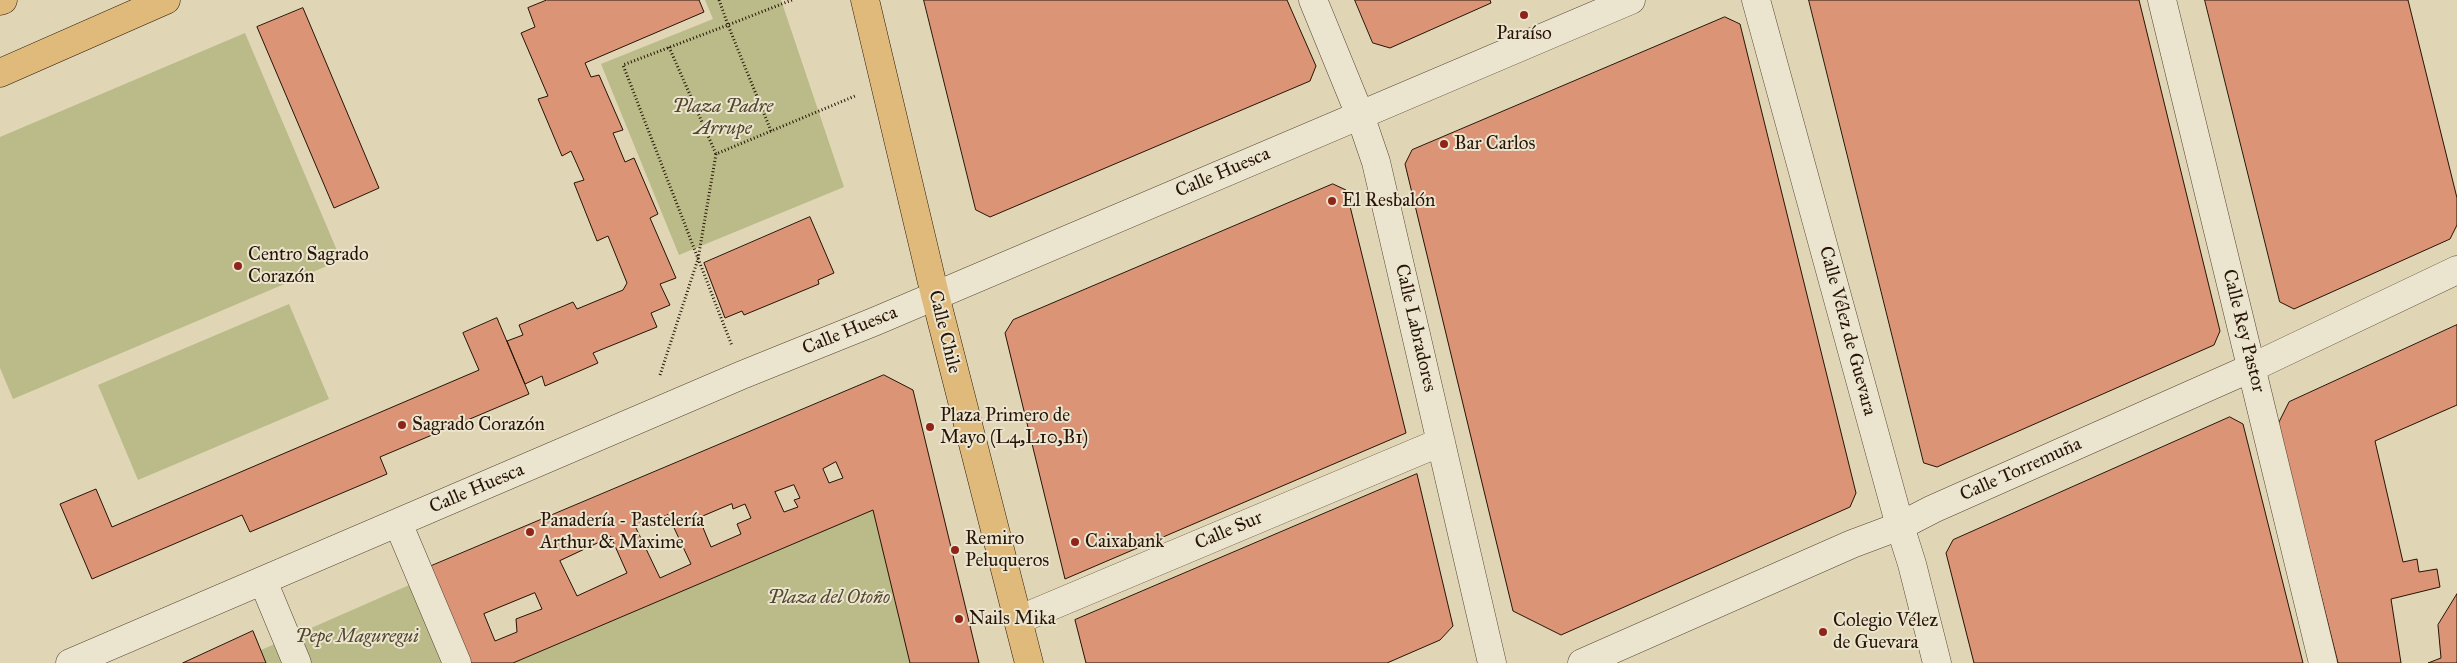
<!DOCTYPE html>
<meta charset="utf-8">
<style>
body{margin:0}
canvas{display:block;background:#e0d5b5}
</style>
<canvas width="2457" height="663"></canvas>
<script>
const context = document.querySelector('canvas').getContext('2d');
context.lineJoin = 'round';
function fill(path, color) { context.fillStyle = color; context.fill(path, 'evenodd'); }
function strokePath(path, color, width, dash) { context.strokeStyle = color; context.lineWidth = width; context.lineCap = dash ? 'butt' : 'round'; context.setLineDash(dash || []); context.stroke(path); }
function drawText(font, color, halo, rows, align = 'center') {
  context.font = font + ' "IM FELL Great Primer",serif'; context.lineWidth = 4; context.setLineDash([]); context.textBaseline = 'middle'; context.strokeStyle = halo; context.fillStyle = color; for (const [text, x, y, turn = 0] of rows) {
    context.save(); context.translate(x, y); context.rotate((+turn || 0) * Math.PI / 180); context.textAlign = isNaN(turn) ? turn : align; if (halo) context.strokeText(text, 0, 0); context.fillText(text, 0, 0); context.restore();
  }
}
fill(new Path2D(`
 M705,0H781L844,187L679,255L601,64L713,19Z
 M245,33L341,260L13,399L0,368V137Z
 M289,304L329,399L138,480L98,385Z
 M873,510L910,663H514Z
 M432,575L467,663H266L261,650Z`), '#babb88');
const building = new Path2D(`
 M547,0H699L704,12L585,63L591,77L599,75L623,130L613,133L625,162L634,158L658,214L650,218L676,278L660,284L670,305L651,313L657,327L593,353L598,363L545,386L542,376L525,384L507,341L523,335L519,325L573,302L577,309L623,290L627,283L608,236L597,241L574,183L584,180L571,151L562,156L538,99L548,96L521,33L535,27L528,8Z
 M924,0H1287L1316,66L1310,81L990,217L976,210Z
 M1355,0H1490L1491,3L1390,48L1373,43Z
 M1809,0H2139L2220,331L2214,345L1937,467L1924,463Z
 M2205,0H2408L2457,198V225L2450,239L2294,309L2280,302Z
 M303,8L379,188L334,208L257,27Z
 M1725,17L1740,24L1856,493L1850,507L1561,635L1513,611L1405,164L1412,150Z
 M1333,184L1346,190L1406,433L1065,579L1005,333L1013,320Z
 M810,217L834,273L818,280L819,284L744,315L742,311L725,318L704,263Z
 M497,318L529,394L380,457L387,474L250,532L242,515L92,579L60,504L96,489L112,527L479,370L463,333Z
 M2457,325V405L2375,441L2403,562L2417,559L2419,572L2437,569L2440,587L2391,599L2401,663H2338L2278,424L2289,402Z
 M884,375L913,390L979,663H910L873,510L513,663H467L429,567ZM836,462L843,478L829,483L823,469ZM794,485L800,498L794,500L798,507L784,512L775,492ZM732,504L733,509L745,504L751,518L737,524L741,534L711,547L699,518ZM668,515L691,564L660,578L636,528ZM611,537L627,573L577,596L560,561ZM535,593L542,609L516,619L517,632L495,641L484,614Z
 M2230,417L2243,424L2303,663H1974L1946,553L1953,540Z
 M1417,474L1453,626L1440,640L1387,663H1086L1075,620Z
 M2457,594V663H2428L2441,658L2438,625Z
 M253,631L266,663H183Z`);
fill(building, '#db9476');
strokePath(building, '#271406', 1);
const minor = new Path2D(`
 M1313,0L1360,115L1376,162L1492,663
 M1756,0L1900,526L1912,564L1937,663
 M2162,0L2323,663
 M398,523L457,663
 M263,581L297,663
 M1018,620L1441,442
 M70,663L742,375L876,321L1631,0
 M1582,663L1852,544L1900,526L1933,509L2251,368L2457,270`);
const major = new Path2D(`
 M865,0L935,295L1029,663
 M0,1L3,0
 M0,73L166,0`);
strokePath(minor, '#554432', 29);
strokePath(major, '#271406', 29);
strokePath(new Path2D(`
 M719,0L728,25L623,65L732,346
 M669,47L716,154
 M771,131L728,25L792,0
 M660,375L698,259L716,154L855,96`), '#271406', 3, [1, 2.5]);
strokePath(minor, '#ebe4cf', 28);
strokePath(major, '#e0ba7a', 28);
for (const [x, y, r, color] of [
 [1524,15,5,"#8f2418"],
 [1444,144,5,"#8f2418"],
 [1332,201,5,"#8f2418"],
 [238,266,5,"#8f2418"],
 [402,425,5,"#8f2418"],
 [930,427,5,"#8f2418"],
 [530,532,5,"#8f2418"],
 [1075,542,5,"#8f2418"],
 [955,550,5,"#8f2418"],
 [959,619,5,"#8f2418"],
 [1823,632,5,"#8f2418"]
]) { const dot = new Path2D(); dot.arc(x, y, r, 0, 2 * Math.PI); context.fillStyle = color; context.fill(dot); strokePath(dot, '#ebe4cf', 2); }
drawText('19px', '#271406', '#ebe4cf', [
 ["Paraíso",1524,34,"center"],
 ["Bar Carlos",1454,144],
 ["El Resbalón",1342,201],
 ["Centro Sagrado",248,255],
 ["Corazón",248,277],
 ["Plaza Primero de",940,416],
 ["Mayo (L4,L10,B1)",940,438],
 ["Sagrado Corazón",412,425],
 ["Panadería - Pastelería",540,521],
 ["Arthur & Maxime",540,543],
 ["Remiro",965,539],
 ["Peluqueros",965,561],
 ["Caixabank",1085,542],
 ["Nails Mika",969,619],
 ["Colegio Vélez",1833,621],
 ["de Guevara",1833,643]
], 'left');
drawText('italic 19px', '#53462d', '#ebe4cf', [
 ["Plaza Padre",723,107],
 ["Arrupe",723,129],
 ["Plaza del Otoño",829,598],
 ["Pepe Maguregui",357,637]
]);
drawText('19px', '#271406', '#ebe4cf', [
 ["Calle Huesca",1223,173,-23],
 ["Calle Labradores",1415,328,77],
 ["Calle Huesca",850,331,-22],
 ["Calle Vélez de Guevara",1847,331,75],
 ["Calle Rey Pastor",2243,331,76],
 ["Calle Chile",944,332,76],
 ["Calle Torremuña",2021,470,-24],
 ["Calle Huesca",477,489,-23],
 ["Calle Sur",1229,531,-23]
]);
</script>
